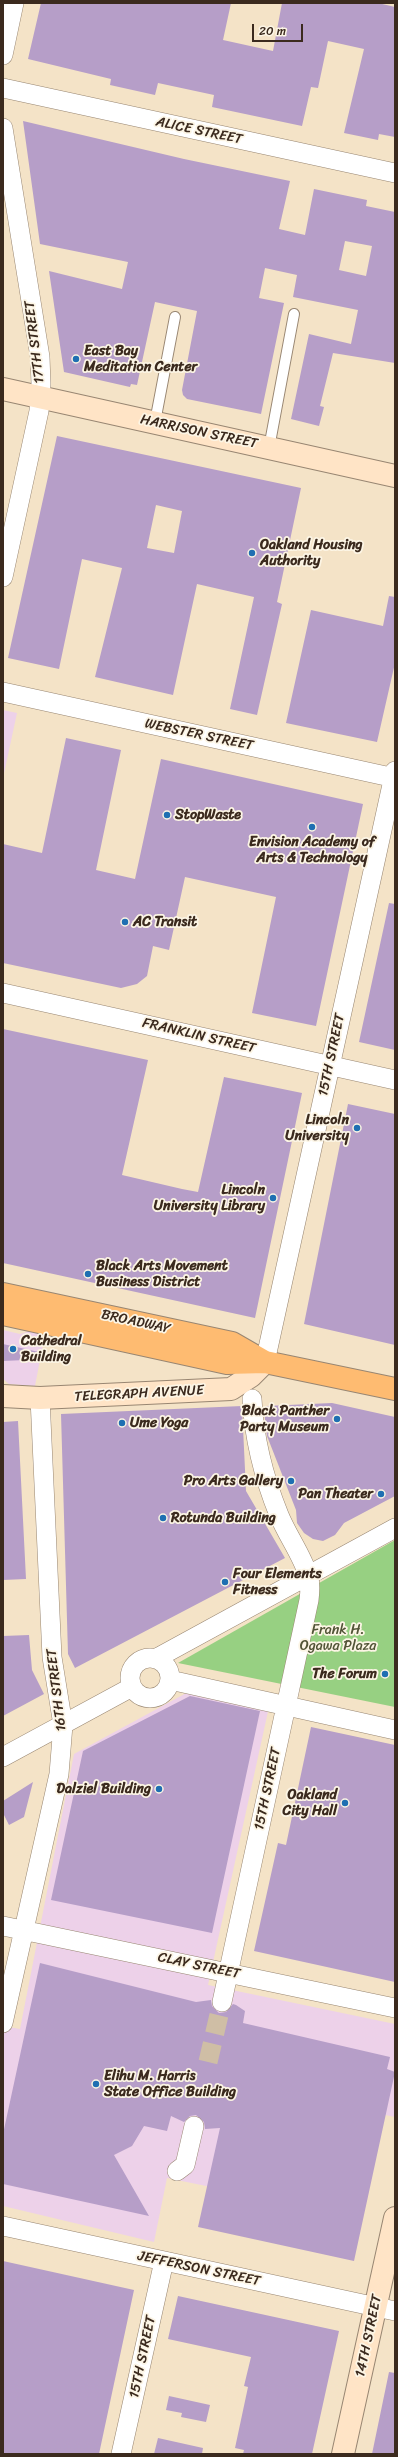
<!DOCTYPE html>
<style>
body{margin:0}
#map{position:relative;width:398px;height:2457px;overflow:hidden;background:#f4e3c7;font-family:Sriracha,sans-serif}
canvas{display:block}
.frame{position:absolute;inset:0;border:4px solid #3b2a1e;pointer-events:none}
.scale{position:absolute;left:252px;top:24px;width:51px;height:18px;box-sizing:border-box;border:2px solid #3b2a1e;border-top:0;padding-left:5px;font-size:12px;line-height:14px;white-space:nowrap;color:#3b2a1e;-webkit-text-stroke:3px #fcf5e5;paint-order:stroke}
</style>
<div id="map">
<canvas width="398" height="2457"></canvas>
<div class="frame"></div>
<div class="scale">20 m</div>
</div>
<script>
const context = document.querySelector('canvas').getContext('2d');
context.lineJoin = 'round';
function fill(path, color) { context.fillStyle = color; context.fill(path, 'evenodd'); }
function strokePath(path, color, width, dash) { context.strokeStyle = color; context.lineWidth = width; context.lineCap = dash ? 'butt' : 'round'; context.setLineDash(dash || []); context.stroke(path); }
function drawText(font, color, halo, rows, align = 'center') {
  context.font = font + ' Sriracha,sans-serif'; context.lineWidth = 3.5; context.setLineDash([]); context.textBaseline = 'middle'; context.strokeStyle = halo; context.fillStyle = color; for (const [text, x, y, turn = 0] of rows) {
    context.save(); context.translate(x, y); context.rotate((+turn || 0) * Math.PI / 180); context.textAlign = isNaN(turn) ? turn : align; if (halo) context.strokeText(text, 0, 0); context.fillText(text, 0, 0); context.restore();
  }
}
fill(new Path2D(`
 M3,710L17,713L3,778Z
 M3,1330L20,1334L30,1331L45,1334L35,1386L9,1384L3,1379Z
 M190,1691L269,1707L208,1985L395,2024V2117L313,2100L265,2198L167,2178L154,2242L3,2206V2026L20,2029L74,1754Z`), '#edd1e9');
fill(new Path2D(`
 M395,1540V1707L178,1663Z`), '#97d082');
fill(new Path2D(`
 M41,3H231L223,40L273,51L282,3H378L395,7V137L379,134L378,140L344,133L364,49L328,41L318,88L311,87L302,126L212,107L214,95L158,83L155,95L110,85L111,79L28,59Z
 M23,121L184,159L290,181L279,229L305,235L314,189L367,200L366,206L395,212V363L333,353L320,406L324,407L319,426L291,419L309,334L351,344L358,310L293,297L297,275L265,268L259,298L284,303L261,414L187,399L183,395L182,390L197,311L155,302L137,385L131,384L130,387L64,372L49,271L122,289L128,262L40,244ZM345,241L372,246L366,276L339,270Z
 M57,436L301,488L277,602L282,604L257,715L230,709L254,597L197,584L173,695L95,677L122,568L82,559L59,669L8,658ZM156,505L182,511L174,553L147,548Z
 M389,596L395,597V663L377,742L286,723L311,610L383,626Z
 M66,738L121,750L96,870L135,879L161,759L363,804L316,1026L252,1013L276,897L185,877L169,950L153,946L147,976L137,984L121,988L3,963V844L42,853Z
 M389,903L395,904V1050L359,1042Z
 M3,1029L148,1060L122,1175L182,1189L198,1192L224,1077L302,1093L255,1318L3,1263Z
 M348,1104L395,1114V1345L304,1324Z
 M3,1344L48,1354V1359L3,1361Z
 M332,1403L395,1417V1496L344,1523L335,1535L323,1541L313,1539L304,1533L297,1523L296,1510L267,1436L264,1411L266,1406Z
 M242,1406L246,1491L285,1558L75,1668L68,1654L61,1414Z
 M18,1421L26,1579L3,1580V1422Z
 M29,1635L32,1670L44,1694L3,1716V1636Z
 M190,1696L260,1711L212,1933L51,1900L83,1751Z
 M311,1727L395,1745V1982L254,1951L278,1843L286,1845Z
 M33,1782L24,1817L9,1825L3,1813V1801Z
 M40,1963L196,2002L211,2000L212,2006L219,2013L226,2012L233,2004L236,2005L245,2011L243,2023L390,2057L387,2069L395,2072L354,2261L198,2227L220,2128L205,2129L204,2122L196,2115L190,2116L184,2122L171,2116L167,2131L144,2126L132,2146L114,2155L149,2216L3,2184V2134Z
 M3,2261L134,2290L99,2454H3Z
 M178,2296L339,2331L312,2454H243L244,2450L235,2448L248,2387L244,2386L251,2357L168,2339Z
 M389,2372L395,2373V2454H372Z
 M169,2396L210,2405L206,2422L181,2417L182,2413L166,2410Z
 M158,2438L203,2448L202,2454H154Z`), '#b69ec8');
strokePath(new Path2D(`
 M208,2062L222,2002`), '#cfbea5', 19, [19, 10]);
const lane = new Path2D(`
 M155,422L175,317
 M269,448L294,314`);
const street = new Path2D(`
 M3,55L14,3
 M3,88L395,173
 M3,128L40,357L41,384L39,411L3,577
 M3,692L395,778
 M3,993L395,1080
 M265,1362L395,771
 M130 1678a20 20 0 1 1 40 0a20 20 0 1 1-40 0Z
 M155,1659L395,1528
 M170,1680L395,1730
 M3,1757L132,1687
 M3,1926L395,2008
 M222,2002L309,1600C310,1592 311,1583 308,1575C302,1555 287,1535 279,1515C264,1478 254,1439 252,1399
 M3,2023L59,1774L63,1725L52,1657L40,1398
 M177,2171L185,2165L194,2126
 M3,2226L395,2311
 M121,2454L164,2261`);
const secondary = new Path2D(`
 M3,389L395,476
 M3,1396L40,1398L231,1389L251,1376L265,1362
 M343,2454L395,2218`);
const primary = new Path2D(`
 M3,1294L232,1343L265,1362
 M3,1314L227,1363L265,1362L395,1389`);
strokePath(lane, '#988672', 12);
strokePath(street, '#988672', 20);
strokePath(secondary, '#988672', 24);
strokePath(primary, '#988672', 24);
strokePath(lane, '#fff', 10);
strokePath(street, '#fff', 19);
strokePath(secondary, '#ffe4c6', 22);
strokePath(primary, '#febb71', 22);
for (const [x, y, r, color] of [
 [76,359,4,"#1f6fb2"],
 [252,553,4,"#1f6fb2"],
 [167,815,4,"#1f6fb2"],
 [312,827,4,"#1f6fb2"],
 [125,922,4,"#1f6fb2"],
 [357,1128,4,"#1f6fb2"],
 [273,1198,4,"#1f6fb2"],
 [88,1274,4,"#1f6fb2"],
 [13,1349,4,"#1f6fb2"],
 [337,1419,4,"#1f6fb2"],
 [122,1423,4,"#1f6fb2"],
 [291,1481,4,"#1f6fb2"],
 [381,1494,4,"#1f6fb2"],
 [163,1518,4,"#1f6fb2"],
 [225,1582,4,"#1f6fb2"],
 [385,1674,4,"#1f6fb2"],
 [159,1789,4,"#1f6fb2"],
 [345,1803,4,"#1f6fb2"],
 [96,2084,4,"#1f6fb2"]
]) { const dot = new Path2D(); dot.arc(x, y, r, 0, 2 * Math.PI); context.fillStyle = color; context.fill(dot); strokePath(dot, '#fcf5e5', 1.5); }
drawText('14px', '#3b2a1e', '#fcf5e5', [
 ["ALICE STREET",199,131,12],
 ["17TH STREET",35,342,-97],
 ["HARRISON STREET",199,432,12],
 ["WEBSTER STREET",199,735,12],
 ["FRANKLIN STREET",199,1036,13],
 ["15TH STREET",332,1055,-78],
 ["BROADWAY",136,1322,12],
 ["TELEGRAPH AVENUE",139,1394,-3],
 ["16TH STREET",57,1690,-97],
 ["15TH STREET",268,1789,-78],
 ["CLAY STREET",199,1966,12],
 ["JEFFERSON STREET",199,2269,12],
 ["14TH STREET",369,2336,-78],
 ["15TH STREET",143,2357,-78]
]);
drawText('bold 14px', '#3b2a1e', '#fcf5e5', [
 ["East Bay",84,351],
 ["Meditation Center",84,367],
 ["Oakland Housing",260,545],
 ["Authority",260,561],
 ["StopWaste",175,815],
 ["Envision Academy of",312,842,"center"],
 ["Arts & Technology",312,858,"center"],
 ["AC Transit",133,922],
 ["Lincoln",349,1120,"right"],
 ["University",349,1136,"right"],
 ["Lincoln",265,1190,"right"],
 ["University Library",265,1206,"right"],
 ["Black Arts Movement",96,1266],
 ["Business District",96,1282],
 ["Cathedral",21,1341],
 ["Building",21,1357],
 ["Black Panther",329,1411,"right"],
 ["Party Museum",329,1427,"right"],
 ["Ume Yoga",130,1423],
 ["Pro Arts Gallery",283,1481,"right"],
 ["Pan Theater",373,1494,"right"],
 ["Rotunda Building",171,1518],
 ["Four Elements",233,1574],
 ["Fitness",233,1590],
 ["The Forum",377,1674,"right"],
 ["Dalziel Building",151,1789,"right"],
 ["Oakland",337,1795,"right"],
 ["City Hall",337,1811,"right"],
 ["Elihu M. Harris",104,2076],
 ["State Office Building",104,2092]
], 'left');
drawText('14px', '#525437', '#fcf5e5', [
 ["Frank H.",338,1630],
 ["Ogawa Plaza",338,1646]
]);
</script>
